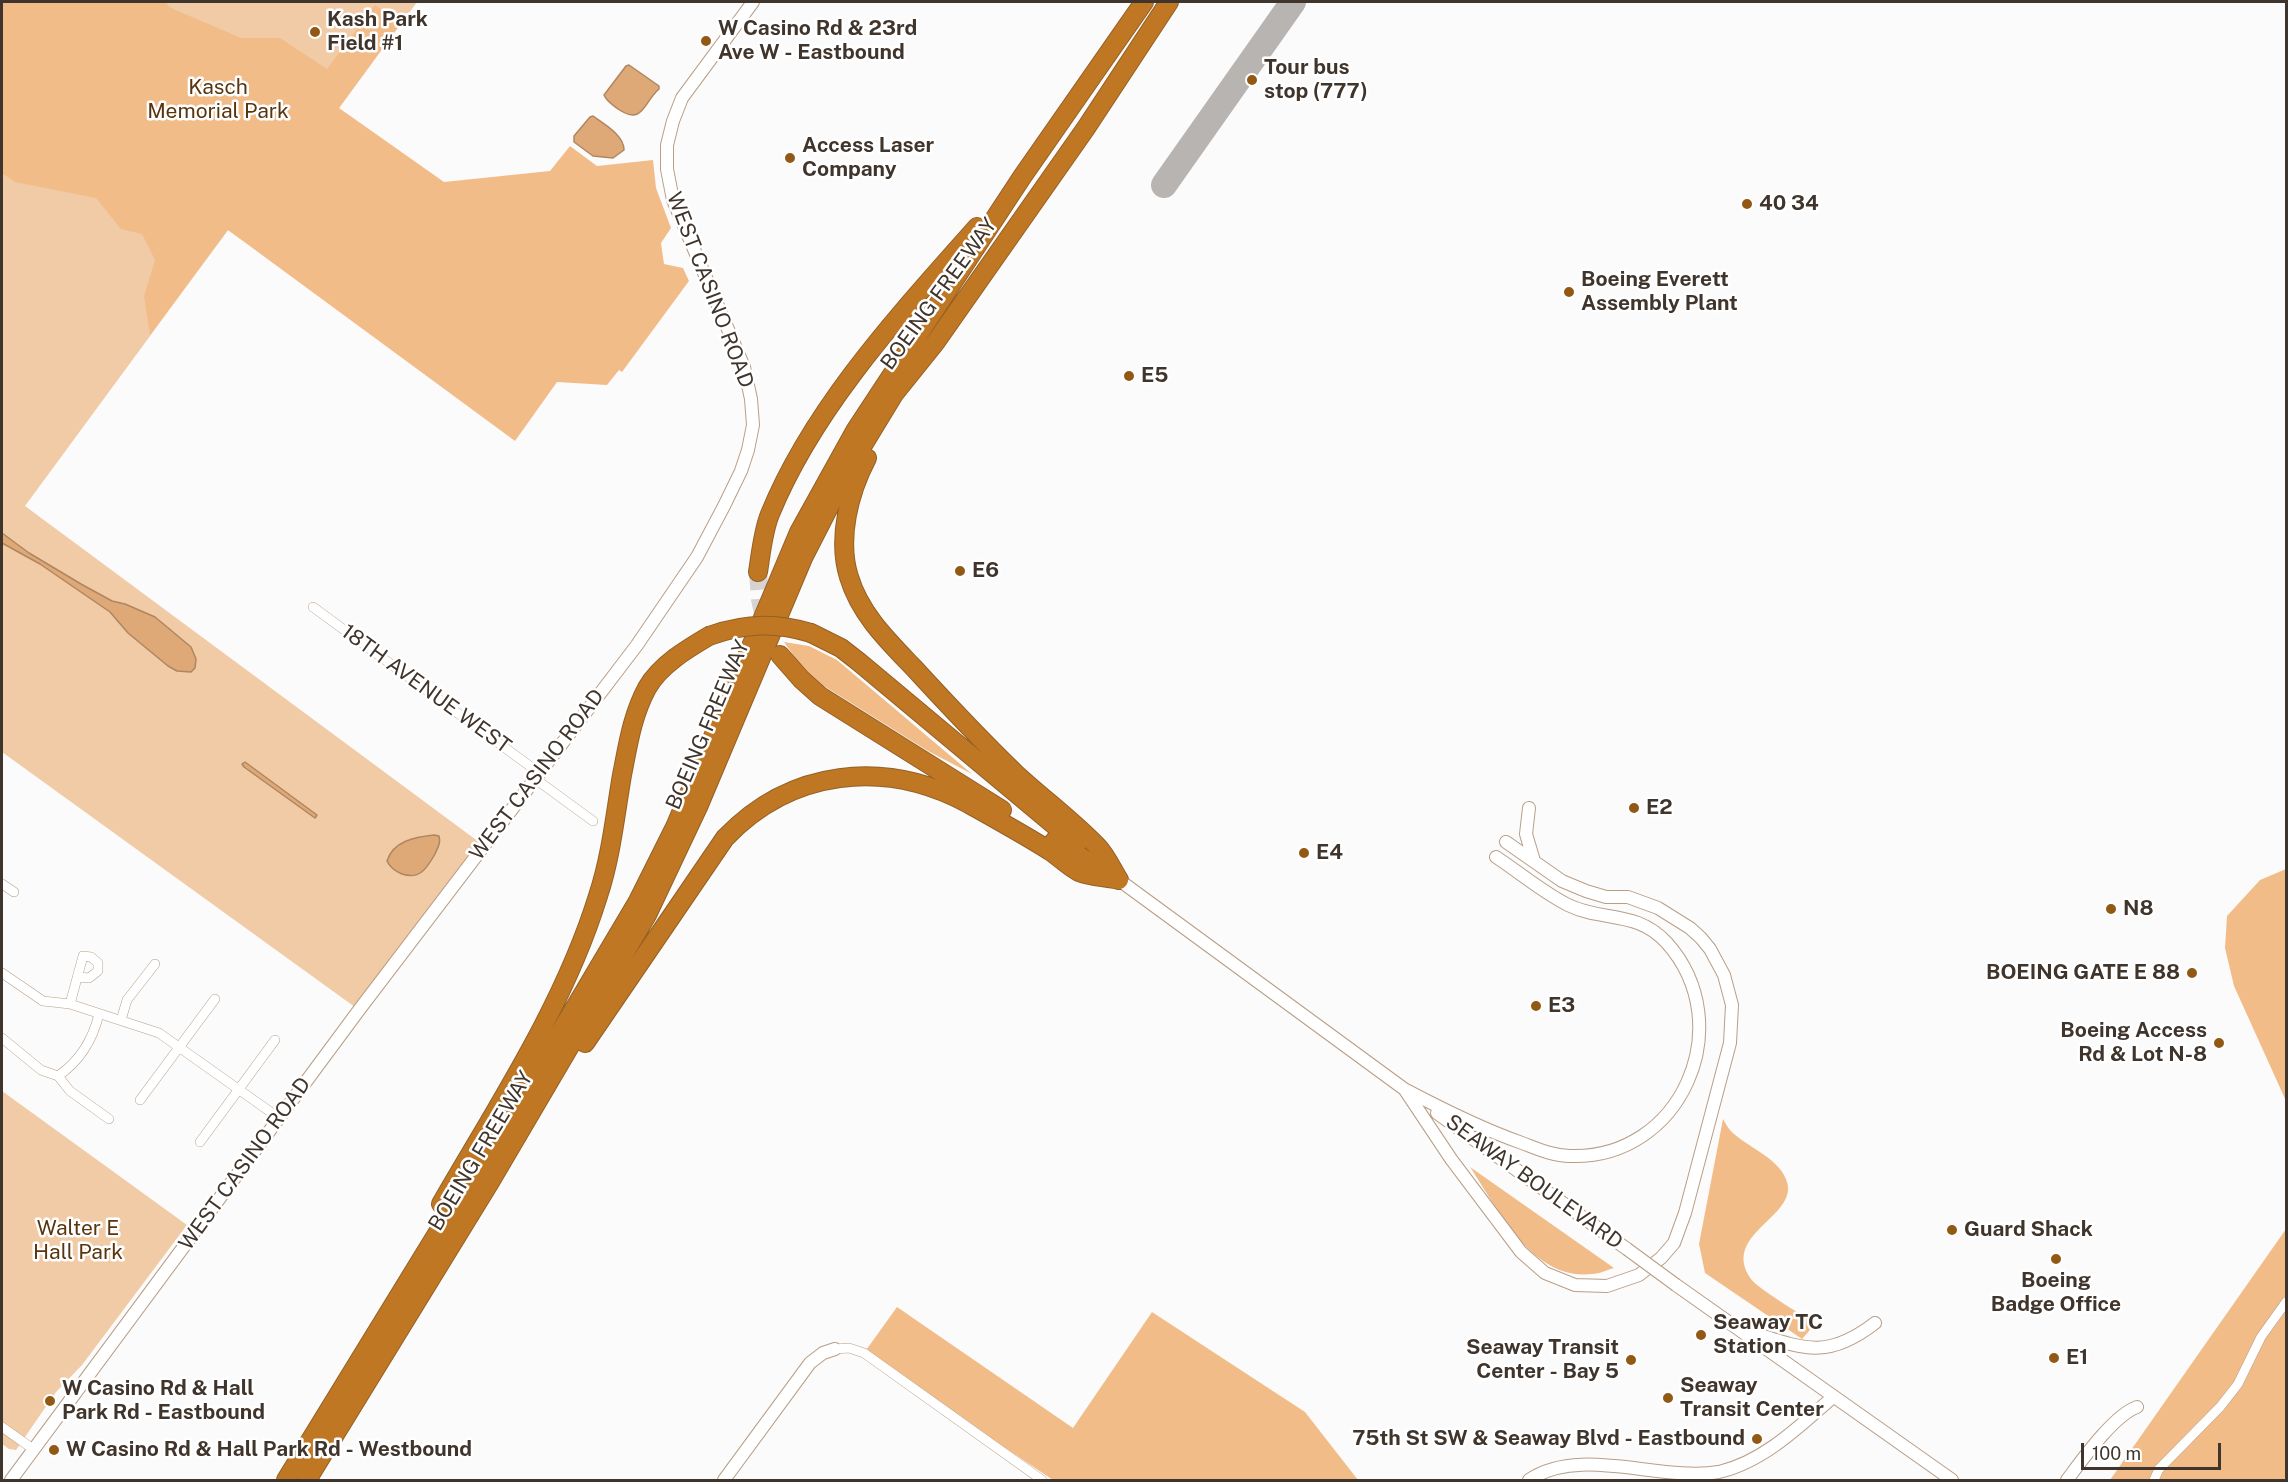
<!DOCTYPE html>
<style>
body{margin:0}
#map{position:relative;width:2288px;height:1482px;overflow:hidden;background:#fbfbfb;font-family:"Public Sans",sans-serif}
canvas{display:block}
.frame{position:absolute;inset:0;border:3px solid #40352c;pointer-events:none}
.scale{position:absolute;left:2081px;top:1443px;width:140px;height:27px;box-sizing:border-box;border:3px solid #40352c;border-top:0;padding-left:8px;font-size:18px;line-height:21px;white-space:nowrap;color:#40352c;-webkit-text-stroke:4px #fff;paint-order:stroke}
</style>
<div id="map">
<canvas width="2288" height="1482"></canvas>
<div class="frame"></div>
<div class="scale">100 m</div>
</div>
<script>
const context = document.querySelector('canvas').getContext('2d');
context.lineJoin = 'round';
function fill(path, color) { context.fillStyle = color; context.fill(path, 'evenodd'); }
function strokePath(path, color, width, dash) { context.strokeStyle = color; context.lineWidth = width; context.lineCap = dash ? 'butt' : 'round'; context.setLineDash(dash || []); context.stroke(path); }
function drawText(font, color, halo, rows, align = 'center') {
  context.font = font + ' "Public Sans",sans-serif'; context.lineWidth = 5; context.setLineDash([]); context.textBaseline = 'middle'; context.strokeStyle = halo; context.fillStyle = color; for (const [text, x, y, turn = 0] of rows) {
    context.save(); context.translate(x, y); context.rotate((+turn || 0) * Math.PI / 180); context.textAlign = isNaN(turn) ? turn : align; if (halo) context.strokeText(text, 0, 0); context.fillText(text, 0, 0); context.restore();
  }
}
fill(new Path2D(`
 M2,2H417L242,240L228,230L25,506L483,845L359,1010L2,752Z
 M2,1091L187,1225L82,1365L56,1392L16,1450L9,1449L2,1444Z`), '#f1caa6');
fill(new Path2D(`
 M2,2H165L171,8L241,38H280L327,69L375,5L401,23L339,108L444,182L550,171L570,146L597,166L653,160L656,188L671,228L661,243L664,264L683,268L689,281L622,372L619,370L607,385L557,382L515,441L228,230L150,335L144,296L155,260L142,234L121,229L96,198L15,182L2,173Z
 M784,642L809,646L837,660L972,774L928,751L824,686L801,666Z
 M2286,869V1101L2234,986L2225,948L2227,916L2260,880Z
 M1723,1119C1726,1124 1729,1130 1734,1134C1750,1148 1781,1160 1787,1182C1798,1217 1720,1234 1751,1279C1758,1289 1803,1315 1815,1324L1802,1339L1705,1273L1699,1244Z
 M1470,1167L1614,1268C1607,1270 1599,1274 1592,1274C1532,1281 1498,1209 1470,1167Z
 M2286,1229V1480H2110Z
 M897,1307L1073,1428L1152,1312L1305,1412L1358,1480H1053L864,1353Z`), '#f2bc89');
const water = new Path2D(`
 M629,65L659,86V89C643,103 643,126 618,109C612,104 607,102 604,95L626,66Z
 M593,116C604,124 624,135 624,150L613,158L593,156L574,142V136L590,117Z
 M2,533L29,553L81,584L112,601L125,604L155,617L191,647L196,659L195,668L191,672L177,671L168,666L128,633L110,612L40,564L2,543Z
 M245,762L317,815L315,818L244,767L242,764Z
 M434,835L439,836C441,843 438,847 435,854C427,868 420,880 402,874C395,871 390,868 387,861C393,841 415,837 434,835Z`);
fill(water, '#dea977');
strokePath(water, '#af8660', 1.5);
strokePath(new Path2D(`
 M1164,185L1293,2`), '#b8b4b1', 26);
strokePath(new Path2D(`
 M758,572L760,599L765,623`), '#d6d3d2', 18, [18, 9]);
const minor = new Path2D(`
 M313,607L538,772
 M534,778L593,821
 M2,884L14,892
 M2,973L43,1001L70,1004L159,1033L279,1118
 M70,1004L83,956L91,957L98,963V971L89,978L78,977
 M121,1020L127,1000L155,964
 M2,1038L41,1070L58,1076C80,1061 93,1039 99,1014
 M58,1076L70,1091L109,1119
 M140,1100L215,999
 M200,1142L275,1040
 M835,1349L849,1348L864,1353L1042,1480
 M2,1427L33,1449
 M2154,1480L2159,1469L2220,1407L2238,1384L2261,1337L2286,1302`);
const tertiary = new Path2D(`
 M1529,808L1526,834L1534,861
 M1119,880L1411,1094
 M1405,1090L1451,1159L1521,1252L1545,1273L1575,1285L1607,1286L1639,1275L1661,1258L1674,1243L1685,1213L1730,1043L1732,1005L1724,975L1710,949L1701,938L1690,928L1658,908L1628,897H1606L1586,891L1562,881L1506,842
 M1406,1090C1444,1110 1482,1129 1522,1143C1538,1149 1553,1156 1570,1156C1681,1160 1740,1025 1667,943C1637,910 1603,922 1568,905C1542,892 1519,872 1496,857
 M1437,1113L1627,1249
 M1676,1285L1952,1480
 M1748,1331C1802,1348 1826,1361 1875,1323
 M11,1480L359,1010L637,645L697,557L724,506L741,471L748,450L753,425L751,399L744,367L673,200L667,169V145L673,121L682,98L753,2
 M724,1480L810,1363L823,1353L835,1349
 M1529,1480C1580,1445 1660,1482 1719,1472C1763,1462 1800,1426 1833,1397
 M2067,1480C2082,1460 2114,1415 2137,1407`);
const motorway = new Path2D(`
 M867,458C849,492 837,539 849,577C860,614 888,641 914,668C947,704 980,739 1015,773C1042,798 1072,820 1097,846C1106,855 1112,869 1119,880
 M758,572C761,553 763,531 770,514C814,406 901,313 977,227
 M811,633L841,648L859,662L1077,844
 M780,655L801,679L820,696L1002,810
 M1054,841L1108,873
 M585,1043L725,838C791,769 884,759 967,803C994,818 1023,834 1050,851C1059,857 1069,867 1079,872C1091,877 1107,877 1119,880
 M441,1204C498,1105 564,1006 598,896C611,857 615,816 622,775C628,745 632,716 647,688C660,665 687,649 709,636
 M286,1480L548,1053L638,901L675,827L799,532L855,431L1022,177L1144,2
 M307,1480L490,1182L647,915L698,807L803,558L849,468L894,394L935,343L1086,128L1169,2`);
strokePath(minor, '#b89e87', 10);
strokePath(tertiary, '#b89e87', 14);
strokePath(motorway, '#936026', 20);
strokePath(minor, '#fff', 9);
strokePath(tertiary, '#fff', 12);
strokePath(motorway, '#c07723', 18);
const tertiaryBridge = new Path2D(`
 M1627,1249L1676,1285`);
const motorwayBridge = new Path2D(`
 M709,636C744,623 776,622 811,633`);
strokePath(tertiaryBridge, '#b89e87', 14, []);
strokePath(motorwayBridge, '#936026', 20, []);
strokePath(tertiaryBridge, '#fff', 12);
strokePath(motorwayBridge, '#c07723', 18);
for (const [x, y, r, color] of [
 [315,32,6,"#925915"],
 [706,41,6,"#925915"],
 [1252,80,6,"#925915"],
 [790,158,6,"#925915"],
 [1747,204,6,"#925915"],
 [1569,292,6,"#925915"],
 [1129,376,6,"#925915"],
 [960,571,6,"#925915"],
 [1634,808,6,"#925915"],
 [1304,853,6,"#925915"],
 [2111,909,6,"#925915"],
 [2192,973,6,"#925915"],
 [1536,1006,6,"#925915"],
 [2219,1043,6,"#925915"],
 [1952,1230,6,"#925915"],
 [2056,1259,6,"#925915"],
 [1701,1335,6,"#925915"],
 [2054,1358,6,"#925915"],
 [1631,1360,6,"#925915"],
 [1668,1398,6,"#925915"],
 [50,1401,6,"#925915"],
 [1757,1439,6,"#925915"],
 [54,1450,6,"#925915"]
]) { const dot = new Path2D(); dot.arc(x, y, r, 0, 2 * Math.PI); context.fillStyle = color; context.fill(dot); strokePath(dot, '#fff', 2); }
drawText('bold 21px', '#40352c', '#fff', [
 ["Kash Park",327,20],
 ["Field #1",327,44],
 ["W Casino Rd & 23rd",718,29],
 ["Ave W - Eastbound",718,53],
 ["Tour bus",1264,68],
 ["stop (777)",1264,92],
 ["Access Laser",802,146],
 ["Company",802,170],
 ["40 34",1759,204],
 ["Boeing Everett",1581,280],
 ["Assembly Plant",1581,304],
 ["E5",1141,376],
 ["E6",972,571],
 ["E2",1646,808],
 ["E4",1316,853],
 ["N8",2123,909],
 ["BOEING GATE E 88",2180,973,"right"],
 ["E3",1548,1006],
 ["Boeing Access",2207,1031,"right"],
 ["Rd & Lot N-8",2207,1055,"right"],
 ["Guard Shack",1964,1230],
 ["Boeing",2056,1281,"center"],
 ["Badge Office",2056,1305,"center"],
 ["Seaway TC",1713,1323],
 ["Station",1713,1347],
 ["Seaway Transit",1619,1348,"right"],
 ["Center - Bay 5",1619,1372,"right"],
 ["E1",2066,1358],
 ["Seaway",1680,1386],
 ["Transit Center",1680,1410],
 ["W Casino Rd & Hall",62,1389],
 ["Park Rd - Eastbound",62,1413],
 ["75th St SW & Seaway Blvd - Eastbound",1745,1439,"right"],
 ["W Casino Rd & Hall Park Rd - Westbound",66,1450]
], 'left');
drawText('21px', '#59350e', '#fff', [
 ["Kasch",218,88],
 ["Memorial Park",218,112],
 ["Walter E",78,1229],
 ["Hall Park",78,1253]
]);
drawText('21px', '#40352c', '#fff', [
 ["WEST CASINO ROAD",710,290,69],
 ["BOEING FREEWAY",939,294,-54],
 ["18TH AVENUE WEST",426,689,36],
 ["BOEING FREEWAY",708,725,-67],
 ["WEST CASINO ROAD",537,775,-53],
 ["BOEING FREEWAY",481,1151,-59],
 ["WEST CASINO ROAD",245,1164,-54],
 ["SEAWAY BOULEVARD",1534,1182,36]
]);
</script>
